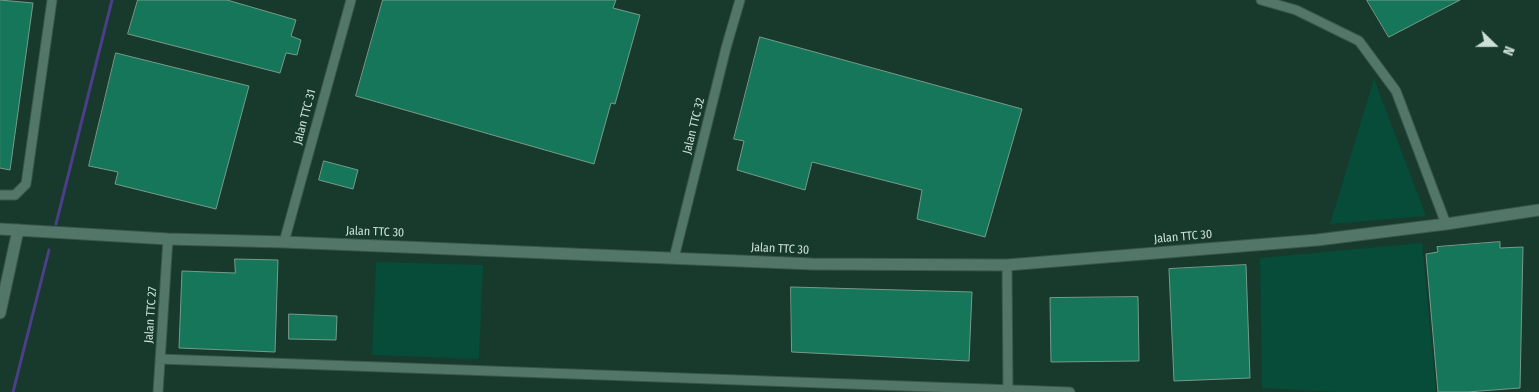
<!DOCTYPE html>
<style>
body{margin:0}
#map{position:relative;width:1539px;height:392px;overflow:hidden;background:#173a2d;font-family:"Fira Sans Condensed",sans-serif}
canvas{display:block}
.north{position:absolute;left:1469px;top:20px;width:50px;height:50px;-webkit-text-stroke:4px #173a2d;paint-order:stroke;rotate:112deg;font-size:14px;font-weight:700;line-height:20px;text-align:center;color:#cde0d7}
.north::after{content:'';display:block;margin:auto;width:18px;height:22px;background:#cde0d7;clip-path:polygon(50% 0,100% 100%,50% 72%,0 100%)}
</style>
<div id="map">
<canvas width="1539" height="392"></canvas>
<div class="north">N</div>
</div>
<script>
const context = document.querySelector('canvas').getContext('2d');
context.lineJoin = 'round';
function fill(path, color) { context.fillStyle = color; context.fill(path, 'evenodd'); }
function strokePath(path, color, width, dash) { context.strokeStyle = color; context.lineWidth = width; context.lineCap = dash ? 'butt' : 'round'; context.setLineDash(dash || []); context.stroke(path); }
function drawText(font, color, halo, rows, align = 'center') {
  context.font = font + ' "Fira Sans Condensed",sans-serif'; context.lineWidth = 4; context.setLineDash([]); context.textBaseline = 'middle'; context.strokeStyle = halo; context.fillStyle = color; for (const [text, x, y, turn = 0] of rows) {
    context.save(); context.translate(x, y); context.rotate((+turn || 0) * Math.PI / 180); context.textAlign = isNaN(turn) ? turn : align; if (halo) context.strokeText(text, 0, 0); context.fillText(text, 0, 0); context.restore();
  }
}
fill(new Path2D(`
 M1374,79L1426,216L1330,224Z
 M1422,243L1436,392H1337L1262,388L1260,258Z
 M376,262L483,265L479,359L372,355Z`), '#064c38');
strokePath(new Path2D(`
 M56,224L112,0
 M13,392L49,250`), '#4c3e89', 3);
const building = new Path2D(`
 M0,0L33,3L10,170L0,168Z
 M138,0H227L296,20L291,36L301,40L297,55L286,53L280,73L128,34Z
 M383,0H616L613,8L640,15L615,104L611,103L594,164L356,96Z
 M1367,0H1460L1389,37Z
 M760,37L1022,109L985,237L917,219L922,190L812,162L805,190L737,170L744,141L734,139Z
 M116,53L249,86L216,209L115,184L118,172L89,166Z
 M324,161L358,170L353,189L319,180Z
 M1500,242V248L1523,247L1520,388L1467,392H1438L1426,254L1438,252L1437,247Z
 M235,259L278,260L275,352L179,348L182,271L235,273Z
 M1246,265L1250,378L1174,381L1169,269Z
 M791,287L972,292L969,361L792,352Z
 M1138,297L1139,361L1051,362L1050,298Z
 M289,314L337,316L336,340L289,339Z`);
fill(building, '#167659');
strokePath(building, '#769b8b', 1);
const minor = new Path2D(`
 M1261,0L1296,10L1359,41L1396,91L1446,224
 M0,195H15L26,184L52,0
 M284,242L351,0
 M674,258L726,48L740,0
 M1007,265L1008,392
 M160,359L1070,392
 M158,392L168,239`);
const tertiary = new Path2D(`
 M0,229L168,239L284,242L812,264L1007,265L1317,240L1446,224L1539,210
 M0,313L18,230`);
strokePath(minor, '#39564b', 11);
strokePath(tertiary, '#39564b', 13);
strokePath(minor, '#527667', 9);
strokePath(tertiary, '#527667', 11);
drawText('12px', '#cde0d7', '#173a2d', [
 ["Jalan TTC 31",305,117,-75],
 ["Jalan TTC 32",694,126,-76],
 ["Jalan TTC 30",375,232,2],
 ["Jalan TTC 30",1183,237,-5],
 ["Jalan TTC 30",780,249,3],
 ["Jalan TTC 27",151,315,-86]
]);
</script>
